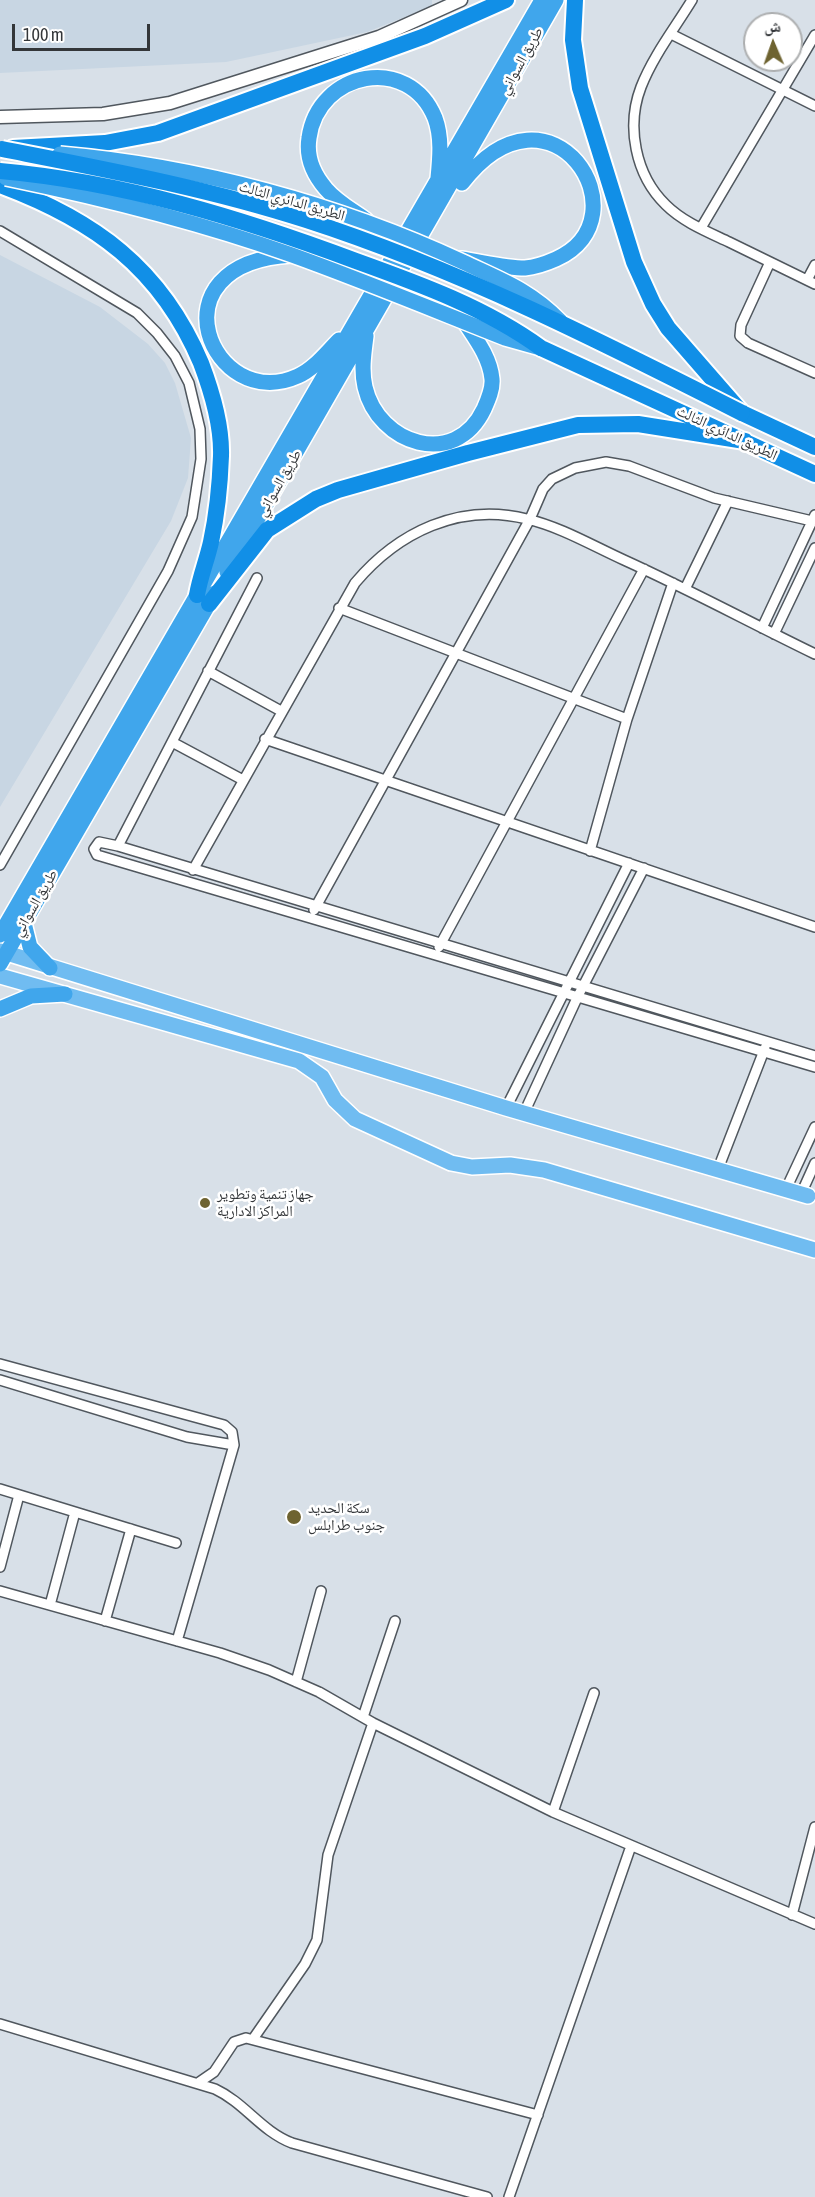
<!DOCTYPE html>
<meta charset="utf-8">
<style>
body{margin:0}
#map{position:relative;width:815px;height:2197px;overflow:hidden;background:#d8e0e8;font-family:"Asap Condensed","Noto Naskh Arabic",sans-serif}
canvas{display:block}
.north{position:absolute;left:743px;top:12px;width:60px;height:60px;box-sizing:border-box;background:#fff;border:2px solid #adafb0;border-radius:50%;rotate:358deg;font-size:16px;font-weight:700;line-height:24px;text-align:center;color:#333639}
.north::after{content:'';display:block;margin:auto;width:21px;height:27px;background:#6e6330;clip-path:polygon(50% 0,100% 100%,50% 72%,0 100%)}
.scale{position:absolute;left:12px;top:24px;width:138px;height:27px;box-sizing:border-box;border:3px solid #333639;border-top:0;padding-left:8px;font-size:18px;line-height:21px;white-space:nowrap;color:#333639;-webkit-text-stroke:4px #fff;paint-order:stroke}
</style>
<div id="map">
<canvas width="815" height="2197"></canvas>
<div class="north">ش</div>
<div class="scale">100 m</div>
</div>
<script>
const context = document.querySelector('canvas').getContext('2d');
context.lineJoin = 'round';
function fill(path, color) { context.fillStyle = color; context.fill(path, 'evenodd'); }
function strokePath(path, color, width, dash) { context.strokeStyle = color; context.lineWidth = width; context.lineCap = dash ? 'butt' : 'round'; context.setLineDash(dash || []); context.stroke(path); }
function drawText(font, color, halo, rows, align = 'center') {
  context.font = font + ' "Asap Condensed","Noto Naskh Arabic",sans-serif'; context.lineWidth = 5; context.setLineDash([]); context.textBaseline = 'middle'; context.strokeStyle = halo; context.fillStyle = color; for (const [text, x, y, turn = 0] of rows) {
    context.save(); context.translate(x, y); context.rotate((+turn || 0) * Math.PI / 180); context.textAlign = isNaN(turn) ? turn : align; if (halo) context.strokeText(text, 0, 0); context.fillText(text, 0, 0); context.restore();
  }
}
fill(new Path2D(`
 M0,0H432V6L367,32L226,62L0,73Z
 M0,255L100,307L148,344L165,363L175,383L191,438L188,478L171,521L0,807Z`), '#c8d6e3');
const minor = new Path2D(`
 M692,0C675,28 653,56 641,87C626,126 635,175 666,205C683,222 708,232 729,242C758,256 786,270 815,284
 M671,34L815,106
 M701,228L815,35
 M0,231L137,313L157,333L175,356L189,383L200,429L201,459L192,517L168,571L0,865
 M770,262L741,325L740,336L748,343L815,373
 M807,280L815,265
 M685,589L728,501
 M339,608L627,719
 M762,628L815,515
 M774,634L815,548
 M208,671L281,711
 M265,739L815,927
 M172,742L243,780
 M118,846L257,578
 M590,851L627,719L673,583
 M193,870L355,583C398,532 460,502 527,519C561,527 593,546 624,560C688,589 751,623 815,654
 M314,910L530,519L543,489L552,479L575,468L606,462L629,466L714,498L812,521
 M439,947L644,569
 M815,1056L118,846L99,842L94,849L97,855L815,1067
 M506,1108L629,863
 M524,1113L578,996L644,868
 M718,1169L765,1048
 M786,1189L815,1127
 M801,1194L815,1163
 M0,1364L224,1425L232,1432L234,1445L177,1641
 M0,1380L187,1437L234,1445
 M0,1489L176,1543
 M0,1567L19,1495
 M0,1591L220,1653L269,1670L319,1692L373,1723L553,1812L815,1924
 M50,1605L75,1512
 M105,1621L131,1529
 M296,1682L321,1591
 M363,1717L395,1621
 M553,1812L594,1693
 M792,1915L815,1827
 M0,2024L215,2089C245,2103 261,2131 292,2143L487,2197
 M253,2039L305,1964L317,1940L328,1855L373,1723
 M198,2083L214,2072L234,2042L246,2038L538,2115
 M509,2197L631,1846`);
const tertiary = new Path2D(`
 M0,117L103,114L170,103L379,37L461,0`);
const primary = new Path2D(`
 M0,951L506,1108L808,1196
 M0,976L299,1061L322,1077L335,1100L355,1119L451,1163L472,1167L510,1165L544,1170L815,1250`);
const trunk = new Path2D(`
 M366,220C352,210 337,202 326,189C313,174 306,157 309,138C318,71 409,53 435,118C442,137 440,158 438,178
 M292,255C148,263 212,415 298,376C314,369 326,353 339,340
 M461,259C482,262 505,268 525,268C536,267 547,263 556,259C648,218 551,67 462,183
 M366,336C364,352 361,370 365,387C378,444 455,470 484,409C488,400 493,389 492,379C490,357 475,338 464,321
 M227,572L556,0
 M24,923L30,947L50,968
 M0,935L542,0
 M0,964L215,593
 M0,1009L31,996L65,994`);
const motorway = new Path2D(`
 M575,0L573,40L580,88L634,262L653,304L668,328L742,413L815,447
 M13,148L105,143L158,133L425,36L506,0
 M0,185C94,220 161,268 201,363C212,392 222,425 221,456C220,484 217,514 211,542C207,560 200,577 197,595
 M541,348L815,474
 M209,604L267,530L316,499L338,490L468,453L578,425L638,424L745,441`);
strokePath(minor, '#50575e', 12);
strokePath(tertiary, '#50575e', 15);
strokePath(primary, '#fff', 18);
strokePath(trunk, '#fff', 18);
strokePath(motorway, '#fff', 20);
strokePath(minor, '#fff', 9);
strokePath(tertiary, '#fff', 12);
strokePath(primary, '#70bcf1', 15);
strokePath(trunk, '#40a6ec', 15);
strokePath(motorway, '#118fe7', 16);
const trunkBridge = new Path2D(`
 M60,154C197,166 338,204 463,262C501,280 530,290 560,321
 M6,178C103,198 199,222 292,255C364,281 434,310 505,338L537,347`);
const motorwayBridge = new Path2D(`
 M2,149C104,169 207,188 306,220C458,269 600,341 742,413
 M0,171C123,182 241,218 356,261C420,284 486,308 541,348`);
strokePath(trunkBridge, '#fff', 18, []);
strokePath(motorwayBridge, '#fff', 20, []);
strokePath(trunkBridge, '#40a6ec', 15);
strokePath(motorwayBridge, '#118fe7', 16);
for (const [x, y, r, color] of [
 [205,1203,6,"#6e6330"],
 [294,1517,8,"#6e6330"]
]) { const dot = new Path2D(); dot.arc(x, y, r, 0, 2 * Math.PI); context.fillStyle = color; context.fill(dot); strokePath(dot, '#fff', 2); }
drawText('15px', '#333639', '#fff', [
 ["طريق السواني",521,61,-61],
 ["الطريق الدائري الثالث",292,201,16],
 ["الطريق الدائري الثالث",727,433,25],
 ["طريق السواني",279,483,-60],
 ["طريق السواني",35,903,-60]
]);
drawText('15px', '#333639', '#fff', [
 ["جهاز تنمية وتطوير",217,1194],
 ["المراكز الادارية",217,1211],
 ["سكة الحديد",308,1508],
 ["جنوب طرابلس",308,1525]
], 'left');
</script>
